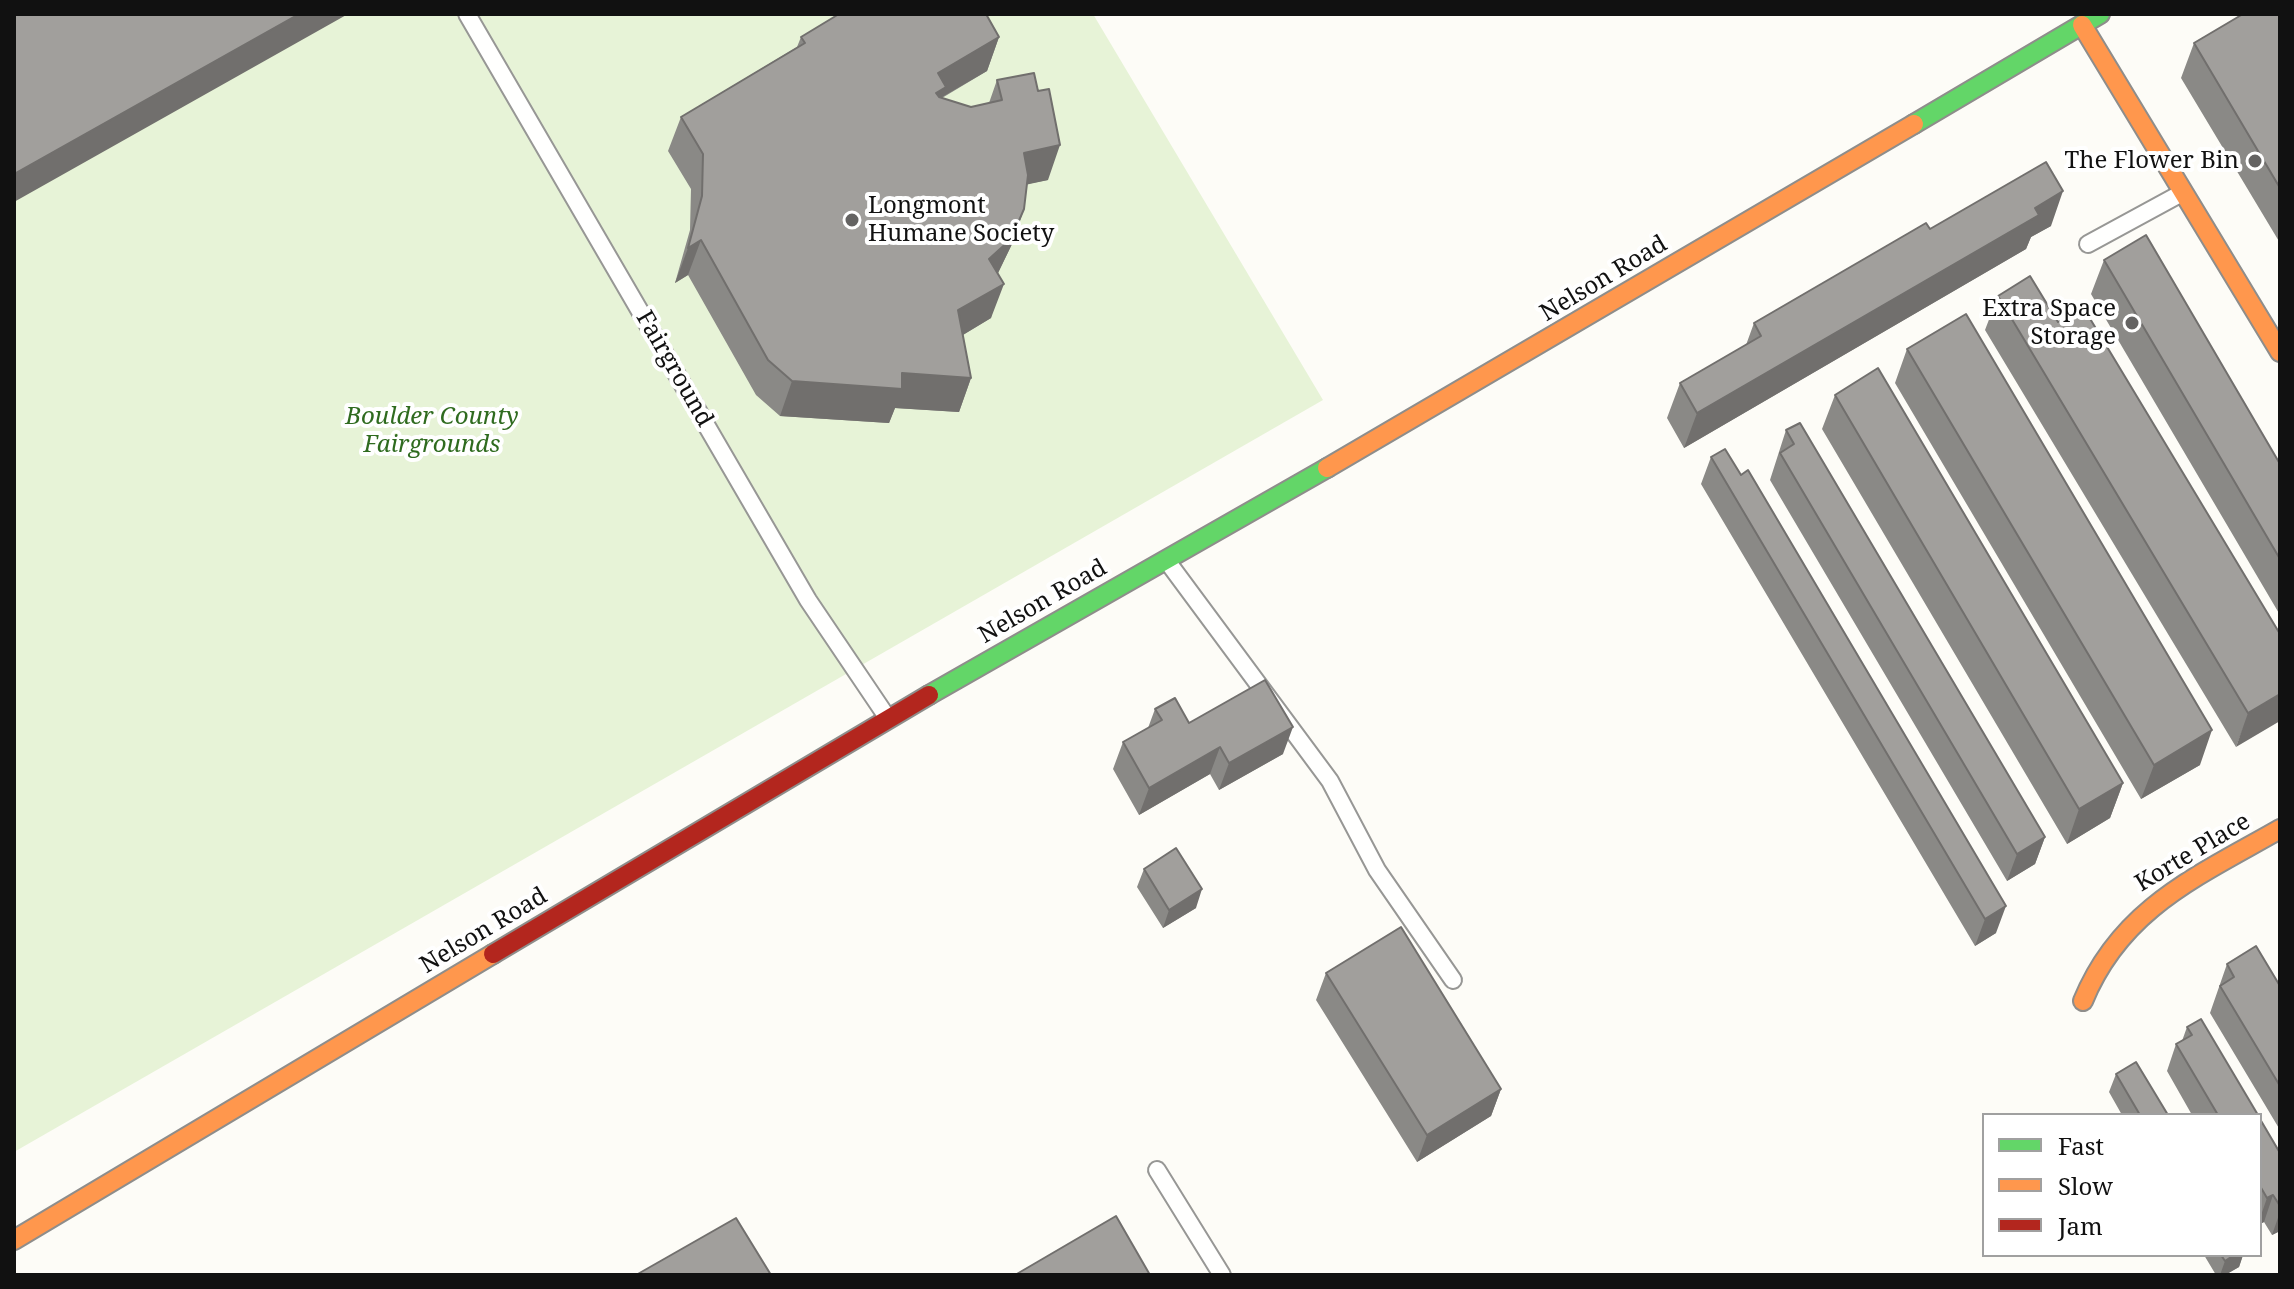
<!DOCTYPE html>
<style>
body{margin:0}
#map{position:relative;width:2294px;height:1289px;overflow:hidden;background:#fdfcf7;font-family:"Noto Serif",serif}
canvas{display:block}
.frame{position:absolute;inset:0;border:16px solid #111;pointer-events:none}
.legend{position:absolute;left:1982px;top:1113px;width:280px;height:144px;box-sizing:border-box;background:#fff;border:2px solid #a0a0a0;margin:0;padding:10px 14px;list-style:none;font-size:24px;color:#111}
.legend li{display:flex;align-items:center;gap:16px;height:40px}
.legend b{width:40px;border:2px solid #a0a0a0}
</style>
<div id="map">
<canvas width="2294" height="1289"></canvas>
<div class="frame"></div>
<ul class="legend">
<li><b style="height:10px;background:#63d668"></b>Fast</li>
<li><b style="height:10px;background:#ff974d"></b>Slow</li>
<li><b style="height:10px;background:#b3261e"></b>Jam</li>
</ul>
</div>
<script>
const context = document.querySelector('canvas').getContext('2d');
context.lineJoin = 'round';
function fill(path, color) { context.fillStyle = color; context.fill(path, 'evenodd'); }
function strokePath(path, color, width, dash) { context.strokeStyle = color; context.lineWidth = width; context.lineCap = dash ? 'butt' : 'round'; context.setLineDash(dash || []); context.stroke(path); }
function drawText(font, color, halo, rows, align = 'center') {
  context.font = font + ' "Noto Serif",serif'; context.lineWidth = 8; context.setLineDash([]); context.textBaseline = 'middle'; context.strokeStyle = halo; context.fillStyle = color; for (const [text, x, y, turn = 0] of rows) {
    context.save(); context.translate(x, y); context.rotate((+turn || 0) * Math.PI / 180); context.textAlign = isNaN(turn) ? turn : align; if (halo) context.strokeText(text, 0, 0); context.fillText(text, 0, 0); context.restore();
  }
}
fill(new Path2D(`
 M14,14H1093L1323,400L14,1152Z`), '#e7f3d7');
const lane = new Path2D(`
 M467,14L808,600L887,717
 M2088,244L2180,194
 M1167,561L1330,781L1377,870L1453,980
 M1157,1170L1222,1275`);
const fast = new Path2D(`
 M1914,124L2100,14
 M929,695L1327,468`);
const slow = new Path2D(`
 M2082,25L2280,352
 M1327,468L1914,124
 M2083,1001C2121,908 2198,876 2280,829
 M14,1240L493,954`);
const jam = new Path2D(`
 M493,954L929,695`);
strokePath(lane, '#979795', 20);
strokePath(fast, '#8e8d8b', 22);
strokePath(slow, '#8e8d8b', 22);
strokePath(jam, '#8e8d8b', 22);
strokePath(lane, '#fffffe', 16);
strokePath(fast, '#63d668', 18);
strokePath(slow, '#ff974d', 18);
strokePath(jam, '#b3261e', 18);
fill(new Path2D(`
 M2280,14V243L2181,78L2194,43Z
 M801,37H999L987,71L942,98L971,107L989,103L997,80L1048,180L1027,184L1012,244L998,273L991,318L963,335L971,378L959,412L895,408L889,423L780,416L756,395L688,275L675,283L690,230L691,189L668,151L681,117L797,47Z
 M2051,226L2031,237L2026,249L1684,448L1667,418L1680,383L1746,345L1754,323L1930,229Z
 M2104,260L2280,464V615L2091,294Z
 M1998,296L2058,322L2280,634L2236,747L1985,330Z
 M1907,349L2200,765L2141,799L1895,383Z
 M1835,395L2123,783L2110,818L2067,844L1822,429Z
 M1786,430L2045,837L2035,864L2007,881L1770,480Z
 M1711,457L1996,933L1975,946L1701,484Z
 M1155,709L1189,723L1283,754L1219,790L1210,774L1139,815L1113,769L1123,742L1148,728Z
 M1144,869L1196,908L1163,928L1137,887Z
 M2227,964L2280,986V1130L2210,1013Z
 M1326,973L1501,1089L1491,1116L1417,1162L1316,1000Z
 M2187,1027L2258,1115H2192L2167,1071L2176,1044L2182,1041Z
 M2116,1074L2168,1115H2122L2109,1092Z
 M2260,1119L2280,1153V1236L2278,1232L2272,1235L2264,1222L2260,1224Z
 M2204,1255H2243L2239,1267L2225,1275H2216Z`), '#8a8986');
fill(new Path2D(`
 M299,14H348L14,202V174Z
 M999,37L987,71L942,97L934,122L938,73Z
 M1060,145L1048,180L1011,188L1024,153Z
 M2063,191L2051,226L2031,237L2026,249L1684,448L1697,413Z
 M1024,209L1012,244L998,273L989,259Z
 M701,240L688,275L675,283L688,248Z
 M1004,284L991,318L946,345L958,310Z
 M902,373L971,378L959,412L895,408L889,423L780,416L792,381Z
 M2280,694V721L2236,747L2248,713Z
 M1293,727L1283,754L1219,790L1229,763Z
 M2212,730L2200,765L2141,799L2154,765Z
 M1220,747L1210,774L1139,815L1149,788Z
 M2123,783L2110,818L2067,844L2079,809Z
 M2045,837L2035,864L2007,881L2017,854Z
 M1202,889L1196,908L1163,928L1169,910Z
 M2006,906L1996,933L1975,946L1985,919Z
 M1501,1089L1491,1116L1417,1162L1427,1135Z
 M2273,1195L2264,1222L2260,1224V1218L2267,1198Z
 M2280,1212V1226L2278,1232L2272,1235Z
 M2234,1255H2243L2239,1267L2225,1275H2220L2225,1261Z`), '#716f6d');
const building = new Path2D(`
 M14,14H299L14,174Z
 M839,14H986L999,37L938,73L946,87L936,93L939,97L971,107L1002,100L997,80L1034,73L1038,91L1049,89L1060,145L1024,153L1028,175L1024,209L1011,239L989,259L1004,284L958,310L971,378L902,373V389L792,381L768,360L701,240L688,248L702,196L703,154L681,117L805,43L801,37Z
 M2243,14H2280V188L2194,43Z
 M2046,162L2063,191L2035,208L2039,215L1697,413L1680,383L1761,336L1754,323L1926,223L1930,229Z
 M2146,235L2280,464V559L2104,260Z
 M2030,276L2058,322L2083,307L2280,634V694L2248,713L1998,296Z
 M1966,314L2212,730L2154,765L1907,349Z
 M1878,368L2123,783L2079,809L1835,395Z
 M1800,423L2045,837L2017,854L1780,453L1794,444L1786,430Z
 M1725,449L1741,475L1748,470L2006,906L1985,919L1711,457Z
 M1265,680L1293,727L1229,763L1220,747L1149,788L1123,742L1162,720L1155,709L1175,698L1189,723Z
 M1176,848L1202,889L1169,910L1144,869Z
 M1401,927L1501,1089L1427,1135L1326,973Z
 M2256,946L2280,986V1086L2220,986L2234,977L2227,964Z
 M2201,1019L2258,1115H2218L2176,1044L2192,1035L2187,1027Z
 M2136,1062L2168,1115H2140L2116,1074Z
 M2260,1119L2280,1153V1206L2273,1195L2267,1198L2260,1186Z
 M1116,1216L1150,1275H1015Z
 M736,1218L771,1275H636Z
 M2221,1255H2234L2225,1261Z`);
fill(building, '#a19f9c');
strokePath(building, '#716f6d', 2);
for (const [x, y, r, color] of [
 [2255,161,8,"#646362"],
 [852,220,8,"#646362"],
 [2132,323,8,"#646362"]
]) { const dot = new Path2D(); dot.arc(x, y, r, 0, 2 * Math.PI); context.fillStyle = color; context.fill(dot); strokePath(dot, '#fff', 3); }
drawText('24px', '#111', '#fff', [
 ["The Flower Bin",2239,161],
 ["Longmont",868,206,"left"],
 ["Humane Society",868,234,"left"],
 ["Extra Space",2116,309],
 ["Storage",2116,337]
], 'right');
drawText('24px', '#111', '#fff', [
 ["Nelson Road",1604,279,-31],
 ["Fairground",674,369,60],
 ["Nelson Road",1043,602,-30],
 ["Korte Place",2193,853,-31],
 ["Nelson Road",484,931,-31]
]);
drawText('italic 24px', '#2f6b1f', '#fff', [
 ["Boulder County",432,417],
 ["Fairgrounds",432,445]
]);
</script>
